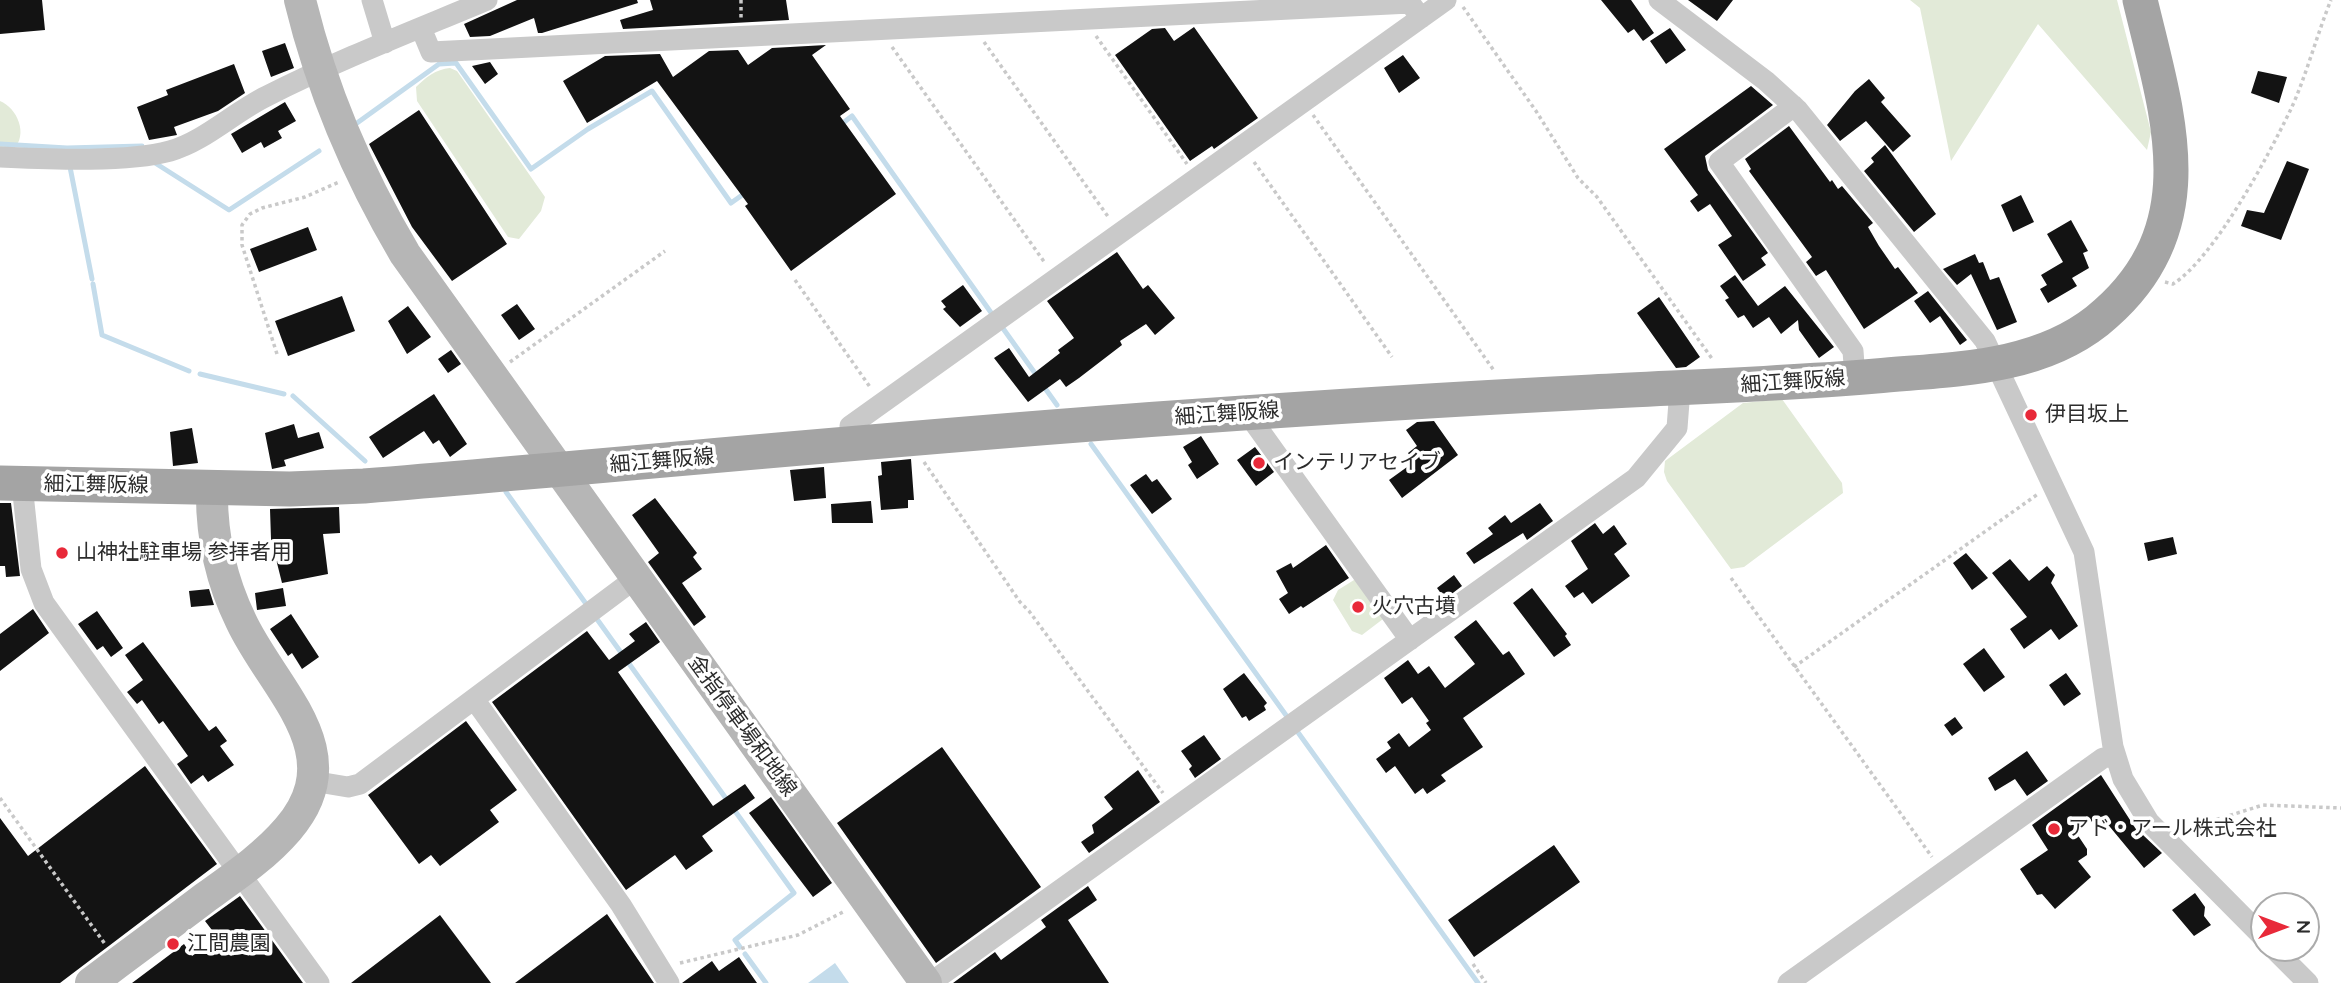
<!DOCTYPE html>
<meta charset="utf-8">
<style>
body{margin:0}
#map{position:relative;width:2341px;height:983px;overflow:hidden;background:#fff;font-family:Quicksand,sans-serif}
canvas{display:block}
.north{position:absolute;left:2250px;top:892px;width:70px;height:70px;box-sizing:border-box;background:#fff;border:2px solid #ababab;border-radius:50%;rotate:90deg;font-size:19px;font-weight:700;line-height:28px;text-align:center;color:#2c2c2c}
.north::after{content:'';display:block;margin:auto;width:24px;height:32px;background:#e82939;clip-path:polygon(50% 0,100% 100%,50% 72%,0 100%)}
</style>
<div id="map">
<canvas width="2341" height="983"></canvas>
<div class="north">N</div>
</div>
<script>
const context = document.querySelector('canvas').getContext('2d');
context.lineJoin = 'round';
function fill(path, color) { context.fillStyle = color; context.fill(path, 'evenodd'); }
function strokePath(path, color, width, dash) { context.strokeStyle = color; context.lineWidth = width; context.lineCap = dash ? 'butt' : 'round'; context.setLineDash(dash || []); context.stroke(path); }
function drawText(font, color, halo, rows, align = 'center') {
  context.font = font + ' Quicksand,"Noto Sans JP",sans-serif'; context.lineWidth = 7; context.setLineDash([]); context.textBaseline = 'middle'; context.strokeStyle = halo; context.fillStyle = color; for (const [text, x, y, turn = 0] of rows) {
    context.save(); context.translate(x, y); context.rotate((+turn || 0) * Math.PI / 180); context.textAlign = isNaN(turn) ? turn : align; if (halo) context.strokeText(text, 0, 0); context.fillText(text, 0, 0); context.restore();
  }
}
fill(new Path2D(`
 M1910,0H2117L2151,132L2147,150L2038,24L1951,161L1920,8Z
 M450,68L457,71L545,197L541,211L519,239L508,237L417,101L416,87C425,78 436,69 450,68Z
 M0,101C17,108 29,134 13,150H0Z
 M1782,399L1842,483L1843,493L1744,567L1731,569L1667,481L1664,472L1665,461L1743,403Z
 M1354,580L1360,581L1383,619L1362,635L1352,631L1333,600L1338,590Z`), '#e2ead8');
fill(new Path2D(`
 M835,963L849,983H808Z`), '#c4dceb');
strokePath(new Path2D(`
 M357,123L439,64L456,63L531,169L588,129L652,91L731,203L745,193
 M839,126L852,116L992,314
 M0,144L67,148L142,146
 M152,161L229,210L319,151
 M70,167L92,279
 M93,284L102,335L189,371
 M1002,327L1037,376
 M200,374L284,394
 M1042,384L1057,405
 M293,396L365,461
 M1091,444L1288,718
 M506,492L589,608
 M594,615L794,893L735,940L740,947
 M1297,731L1478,983
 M745,954L766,983`), '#c4dceb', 5);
fill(new Path2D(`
 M0,0H42L45,30L0,34Z
 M517,0H637L638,3L542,33H538L534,18L490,36L470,37L464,24Z
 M650,0H786L789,20L623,29L620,20L653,10Z
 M1601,0H1631L1654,33L1643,41L1634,29L1628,33Z
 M1688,0H1733L1717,21Z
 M1194,27L1258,118L1214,149L1212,146L1190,161L1115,55L1152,29L1165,28L1174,41Z
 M1670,28L1686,50L1666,64L1650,41Z
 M285,43L294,68L271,77L262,51Z
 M826,45L812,55L850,109L840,116L896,194L791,271L745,206L748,204L657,81L587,123L563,81L605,56L660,54L673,77L709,51L738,50L748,65L772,48Z
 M1403,55L1420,78L1399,93L1384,68Z
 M490,62L498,74L485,84L472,66Z
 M234,64L245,93L218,111L174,127L177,135L149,140L137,107L168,95L166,90Z
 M2258,71L2287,77L2279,103L2251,93Z
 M1869,79L1885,98L1881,102L1911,136L1893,152L1866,121L1840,141L1827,125L1855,91Z
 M1751,86L1773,105L1705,156L1708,170L1768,253L1761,258L1766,265L1743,281L1718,245L1732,236L1710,204L1698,212L1690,201L1698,195L1664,149Z
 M285,102L296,121L278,131L282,138L264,148L261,142L242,153L231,134Z
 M419,110L507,244L452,281L412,227L369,144Z
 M1789,126L1830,182L1832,180L1838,189L1842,186L1873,223L1868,227L1879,246L1895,269L1898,267L1918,293L1864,329L1826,270L1816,276L1806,262L1812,257L1749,171L1751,169L1745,159Z
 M1885,145L1936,214L1914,232L1864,171L1874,162L1871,158Z
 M2287,161L2309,169L2281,240L2241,226L2247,210L2264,213Z
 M2021,195L2034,222L2013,232L2001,205Z
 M2071,220L2088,251L2083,253L2089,268L2072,278L2077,286L2048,303L2040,289L2047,285L2041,275L2063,262L2047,234Z
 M308,227L317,250L259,272L250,249Z
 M1117,252L1143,289L1148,285L1175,318L1155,335L1146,324L1120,341L1122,345L1079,378L1066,387L1060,379L1028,402L994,358L1009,348L1029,377L1060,353L1058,350L1074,338L1047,301Z
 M1975,254L1979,263L1983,262L1990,280L1999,277L2017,322L1997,330L1971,274L1957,285L1943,269Z
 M1735,275L1758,306L1785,286L1834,347L1819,358L1799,330L1798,320L1781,334L1769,317L1753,328L1744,315L1738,318L1725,300L1729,298L1720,286Z
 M963,285L982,311L960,327L943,309L946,307L941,301Z
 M1928,291L1967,340L1960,345L1940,316L1930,323L1914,301Z
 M342,296L355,331L288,356L275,321Z
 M1659,297L1700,357L1686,367L1676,368L1637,313Z
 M517,304L535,329L519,340L501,315Z
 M408,306L431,337L407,354L388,321Z
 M451,350L461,364L448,373L438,359Z
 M434,394L467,444L450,457L439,440L433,444L424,431L383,458L369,437Z
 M1434,421L1458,455L1402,498L1389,480L1414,462L1408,453L1417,446L1406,430L1417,422Z
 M294,424L298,438L319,432L324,448L284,460L286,466L272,469L265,433Z
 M192,428L198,463L173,466L170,432Z
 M1201,436L1219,464L1197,479L1188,465L1192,462L1183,447Z
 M1255,447L1274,472L1256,486L1237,460Z
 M911,459L914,500H908V508L881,510L878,476L882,475L881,462Z
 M824,467L826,498L794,501L790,470Z
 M1146,474L1152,482L1157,479L1172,499L1152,514L1130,485Z
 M655,498L697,553L693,557L702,569L682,583L706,617L694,626L648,562L659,553L632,515Z
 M871,501L873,523H832L831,504Z
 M0,503H11L20,576L6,577L5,566H0Z
 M1540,503L1553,521L1527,540L1523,533L1474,564L1466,553L1493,534L1488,528L1505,515L1511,523Z
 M339,507L340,533L323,534L328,574L282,583L271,539L270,509Z
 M1595,523L1603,534L1614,525L1627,544L1614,554L1630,576L1592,604L1583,592L1574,598L1565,586L1588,569L1571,541Z
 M2173,537L2177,554L2148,561L2144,543Z
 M1326,545L1349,578L1303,608L1301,606L1289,614L1279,599L1288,593L1276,571L1291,563L1293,568Z
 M1966,553L1988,578L1972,590L1953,563Z
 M2010,559L2029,581L2047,566L2055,575L2051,583L2078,626L2059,640L2051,629L2024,649L2010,629L2027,617L1992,573Z
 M1454,575L1462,586L1445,599L1437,588Z
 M283,588L286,606L257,610L255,593Z
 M1532,588L1567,634L1565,636L1571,645L1554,657L1513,603Z
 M209,589L214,605L191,607L189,591Z
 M33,609L49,633L0,671V634Z
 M97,611L123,648L111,657L103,646L97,650L78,624Z
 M291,614L319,657L302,669L292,653L288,656L270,629Z
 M1476,620L1503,655L1509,651L1525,674L1463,718L1483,747L1441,775L1446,781L1427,794L1423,788L1415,794L1395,766L1386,773L1376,759L1391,748L1387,742L1399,733L1409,747L1431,730L1426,723L1429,721L1412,697L1402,704L1384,678L1408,660L1418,674L1429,666L1445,688L1475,664L1454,637Z
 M646,622L660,642L618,672L713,806L745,784L755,798L702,836L713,851L686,870L675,855L626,890L492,702L587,631L609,660L635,641L629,634Z
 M143,642L209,731L216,726L227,741L220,746L234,765L208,782L203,775L191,784L177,764L188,756L163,721L159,724L142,700L137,704L127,692L143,680L125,655Z
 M1984,648L2005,677L1984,692L1963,664Z
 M1244,673L1267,703L1264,706L1266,710L1249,721L1246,716L1242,718L1223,689Z
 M2066,673L2081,694L2064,706L2049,685Z
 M1955,717L1963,728L1952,736L1944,725Z
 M466,721L517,790L490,810L499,822L440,866L431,855L419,864L368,795Z
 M1204,735L1221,759L1195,778L1189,769L1192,766L1181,751Z
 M942,747L1041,887L936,963L837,823Z
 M2027,751L2048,781L2027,796L2015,779L1995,791L1988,778Z
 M145,766L217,864L60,983H0V818L28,856Z
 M1138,770L1160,802L1089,853L1081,842L1094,833L1092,825L1113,809L1104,797Z
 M2101,775L2141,837L2143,835L2162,853L2144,868L2110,827L2106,829L2099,817L2075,831L2087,849V855L2078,861L2091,877L2055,909L2042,894L2037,895L2020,869L2048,850L2032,825Z
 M771,797L832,883L813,897L749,813Z
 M1554,845L1580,882L1474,957L1448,920Z
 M1088,886L1097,900L1068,920L1109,983H953L995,952L1001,960L1046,927L1041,920Z
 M2195,893L2205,907L2204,916L2211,925L2194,936L2172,910Z
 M240,896L303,983H132L184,944L192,956L218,938L205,921Z
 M607,914L654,983H515Z
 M440,915L491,983H351Z
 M739,957L757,983H682L712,961L719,971Z`), '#131313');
strokePath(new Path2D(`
 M741,0V19
 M1463,7L1536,111L1578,178L1597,197L1713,360
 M1096,36L1187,164
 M984,42L1109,218
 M892,47L1045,263
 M1313,115L1495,372
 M1254,162L1392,357
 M795,280L870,387
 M2165,282L2173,284C2215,257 2267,158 2290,111C2305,80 2317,34 2331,0
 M277,354L242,245V225L250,214L262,208L305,197L339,182
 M510,362L665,251
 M924,462L1020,602L1029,611L1163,793
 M1731,578L1932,857
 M1794,667L2038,494
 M0,798L105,944
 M2183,830L2263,805L2341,808
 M680,963L798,935L845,911
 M1473,964L1486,983`), '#c9c9c9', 3.5, [3.5, 3.5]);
strokePath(new Path2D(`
 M372,0L385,43
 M1659,0L1766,81L1798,110L1985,341L2084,552L2113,747L2123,779L2149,822L2264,938
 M421,28L431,52L1410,3L1421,18
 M1794,106L1719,162L1853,351L1855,378
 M0,157C47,159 126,163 170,151C205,141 234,112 267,96C338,60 413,31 487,0
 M1255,412V424L1410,640
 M851,444L850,426L1446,0
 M22,484L31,569L44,603L319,983
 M474,699L621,905L669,983
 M312,781L348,787L360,784L636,578
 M2273,948L2308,983
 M930,983L1636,478L1677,428L1680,389
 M1788,983L2103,758L2115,756`), '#c9c9c9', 21);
strokePath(new Path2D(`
 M300,0C322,91 357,173 405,254L926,983
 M91,983C129,954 168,926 206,897C234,877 265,856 288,829C354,752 273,690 241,621C221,580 211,533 212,487`), '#b6b6b6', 32);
strokePath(new Path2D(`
 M0,483L290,489L364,486C633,464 902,437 1172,418C1312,408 1452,399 1592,392C1687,387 1781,384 1876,376C1951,369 2035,370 2097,321C2209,231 2168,117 2140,0`), '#a4a4a4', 35);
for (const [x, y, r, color] of [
 [2031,415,7,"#e82939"],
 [1259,463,7,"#e82939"],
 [62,553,7,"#e82939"],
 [1358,607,7,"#e82939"],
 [2054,829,7,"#e82939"],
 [173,944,7,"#e82939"]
]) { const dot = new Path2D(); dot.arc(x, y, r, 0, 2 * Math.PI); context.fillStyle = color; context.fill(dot); strokePath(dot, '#fff', 2.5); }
drawText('21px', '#2c2c2c', '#fff', [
 ["細江舞阪線",1793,382,-4],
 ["細江舞阪線",1227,414,-4],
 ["細江舞阪線",662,461,-5],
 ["細江舞阪線",96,485,1],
 ["金指停車場和地線",742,726,54]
]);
drawText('21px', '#2c2c2c', '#fff', [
 ["伊目坂上",2045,415],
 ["インテリアセイブ",1273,463],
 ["山神社駐車場 参拝者用",76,553],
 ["火穴古墳",1372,607],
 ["アド・アール株式会社",2068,829],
 ["江間農園",187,944]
], 'left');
</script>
